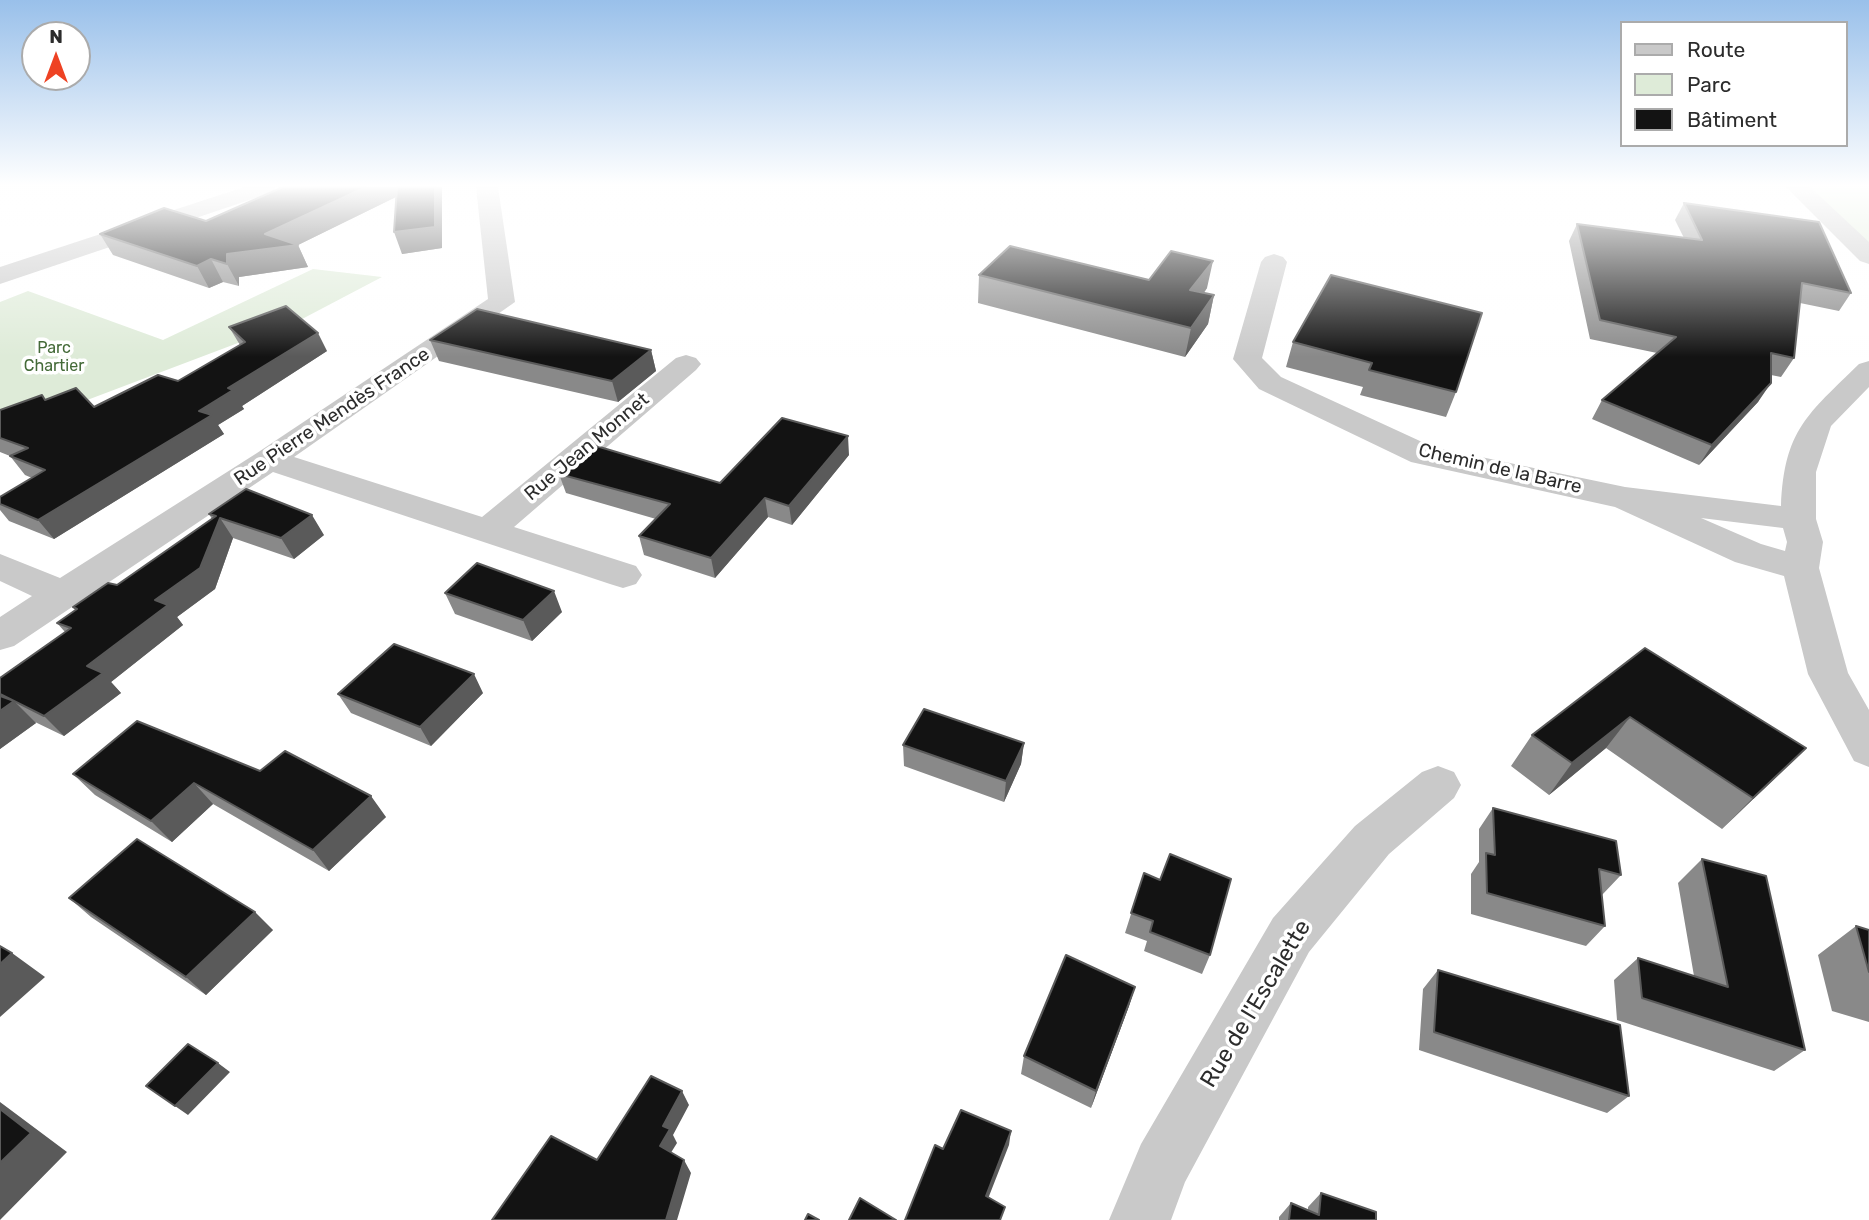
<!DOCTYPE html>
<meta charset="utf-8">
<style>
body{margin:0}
#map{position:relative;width:1869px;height:1220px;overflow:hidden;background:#fff;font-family:Rubik,sans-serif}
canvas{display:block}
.legend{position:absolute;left:1620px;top:21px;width:228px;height:126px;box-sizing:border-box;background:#fff;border:2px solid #ababab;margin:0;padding:9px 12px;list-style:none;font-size:21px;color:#2c2c2c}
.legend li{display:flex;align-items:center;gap:14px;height:35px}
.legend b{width:35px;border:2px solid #ababab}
.north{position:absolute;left:21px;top:21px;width:70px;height:70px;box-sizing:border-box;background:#fff;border:2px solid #ababab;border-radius:50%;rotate:0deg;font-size:19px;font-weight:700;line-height:28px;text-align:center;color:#2c2c2c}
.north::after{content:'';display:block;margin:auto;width:24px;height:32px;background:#ee4223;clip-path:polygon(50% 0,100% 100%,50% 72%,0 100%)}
</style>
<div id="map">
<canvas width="1869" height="1220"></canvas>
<ul class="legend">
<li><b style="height:9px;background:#c9c9c9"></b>Route</li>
<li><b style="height:19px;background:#deebd8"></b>Parc</li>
<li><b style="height:19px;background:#131313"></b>Bâtiment</li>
</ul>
<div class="north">N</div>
</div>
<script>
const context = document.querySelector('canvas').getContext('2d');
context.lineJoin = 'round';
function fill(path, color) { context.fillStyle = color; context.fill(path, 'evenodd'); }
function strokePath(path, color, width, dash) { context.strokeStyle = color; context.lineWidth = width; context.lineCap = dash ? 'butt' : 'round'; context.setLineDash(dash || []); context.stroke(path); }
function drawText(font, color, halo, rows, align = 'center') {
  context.font = font + ' Rubik,sans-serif'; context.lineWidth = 7; context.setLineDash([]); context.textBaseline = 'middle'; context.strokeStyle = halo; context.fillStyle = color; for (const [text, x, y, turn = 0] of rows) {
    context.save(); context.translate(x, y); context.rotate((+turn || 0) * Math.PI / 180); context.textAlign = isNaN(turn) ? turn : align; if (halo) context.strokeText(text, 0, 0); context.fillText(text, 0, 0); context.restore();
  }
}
fill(new Path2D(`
 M1806,187H1869V245Z
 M313,269L382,277L304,318L0,433V302L28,291L163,340Z`), '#deebd8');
fill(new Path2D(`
 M476,187H498L515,302L294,457L482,517L676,358L686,355L696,358L701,364L696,370L514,527L636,566L642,575L636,584L623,588L610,584L273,472L14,646L0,650V617L32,596L0,581V554L60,578L257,453L488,299Z
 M1786,187H1810L1869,242V264L1860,261Z
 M1274,254L1283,257L1287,262L1262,358L1281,377L1433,447L1625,487L1781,506C1784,430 1808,414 1859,364L1869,361V387L1831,426L1816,472V519L1823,542L1819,568L1848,673L1869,710V767L1854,761L1808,674L1784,576L1735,562L1615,507L1411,462L1259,389L1233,359L1261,262L1265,257ZM1701,518L1783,528L1787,542L1785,551L1761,544Z
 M1438,766L1454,772L1461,785L1454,798L1389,854L1309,952L1185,1182L1171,1220H1109L1141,1144L1273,918L1355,826L1422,772Z`), '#c9c9c9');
fill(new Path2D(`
 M244,187H276L273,192L0,284V267Z`), '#c9c9c9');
fill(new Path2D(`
 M276,187H442V248L402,254L396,197L298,245L308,267L239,277V286L223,282L209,288L113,255L100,234L206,221L281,188Z
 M1684,203L1851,293L1839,311L1800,303L1794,358L1781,377L1771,375L1758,402L1699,465L1592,419L1602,400L1657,353L1590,339L1569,241L1577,224L1684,238L1675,220Z
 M979,275L1149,280L1207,288L1204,293L1214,295L1208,324L1185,357L978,303Z
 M1331,275L1456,392L1446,417L1360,395L1363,387L1286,367L1293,342Z
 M229,327L327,351L242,406L244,409L218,425L224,434L54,539L9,521L0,510V497L32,478L25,475L10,456L0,452V410L45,400L94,407L178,381L240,345Z
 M430,340L651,350L656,371L618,402L439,361Z
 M849,455L792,525L768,517L715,578L644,555L639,536L656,519L566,493L559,474L720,483Z
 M209,514L324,535L294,559L233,538L215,589L177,617L183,625L111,682L121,693L64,736L35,722L36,723L0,749V678L65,632L57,623L75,610L73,607L117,585L212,519Z
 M445,593L562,612L532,641L455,614Z
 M1645,648L1806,748L1722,829L1606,748L1549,795L1511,766L1532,735Z
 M483,693L431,746L351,713L338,694Z
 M1024,743L1021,764L1004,802L904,766L903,745Z
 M260,771L386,817L329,871L213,804L172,842L95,795L73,774Z
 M1493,808L1621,875L1602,895L1605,926L1586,946L1471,914V874L1479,862V829Z
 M1702,859L1805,1050L1774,1071L1617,1020L1614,980L1638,958L1694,976L1678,883Z
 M1144,873L1210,955L1202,974L1144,951L1147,941L1125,933Z
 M69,898L273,930L206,995L91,917Z
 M1856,926L1869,930V1022L1832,1011L1818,955Z
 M1438,970L1629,1096L1607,1113L1419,1050L1423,989Z
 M1135,987L1129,1006L1091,1108L1021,1074L1024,1056Z
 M1321,1193L1376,1212L1289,1220L1308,1210V1207Z
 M1291,1203L1289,1220H1279V1217Z`), '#898989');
fill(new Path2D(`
 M366,187H404L406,192L298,245L308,267L239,277V286L227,264V254L265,234Z
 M435,187H442V248L402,254L394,232Z
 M211,259L223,282L209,288L197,266Z
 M1213,261L1207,288L1185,318L1190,290Z
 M1214,295L1208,324L1185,357L1191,328Z
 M318,333L327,351L242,406L244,409L218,425L224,434L54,539L38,520L199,411L228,388Z
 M651,350L656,371L618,402L612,381Z
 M1771,383L1758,402L1699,465L1712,445Z
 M848,436L849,455L792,525L789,506Z
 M765,498L768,517L715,578L711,558Z
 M312,515L324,535L294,559L281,538Z
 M220,518L233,538L215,589L177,617L183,625L111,682L121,693L64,736L44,716L87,666L155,600Z
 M554,591L562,612L532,641L523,620Z
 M474,674L483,693L431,746L420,727Z
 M14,701L36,723L0,749V711Z
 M1630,717L1606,748L1549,795L1572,763Z
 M1024,743L1021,764L1004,802L1006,781Z
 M1806,748L1774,779L1722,829L1753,798Z
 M194,783L213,804L172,842L151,821Z
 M371,796L386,817L329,871L313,850Z
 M255,912L273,930L206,995L186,977Z
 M12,953L45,977L0,1017V964Z
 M1135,987L1129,1006L1091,1108L1096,1091Z
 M218,1063L230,1072L188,1115L175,1106Z
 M682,1091L689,1105L673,1135L677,1143L667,1159L660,1146L663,1126Z
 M0,1102L67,1152L0,1220Z
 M1011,1131L1009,1145L984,1209L986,1196Z
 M684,1160L691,1173L677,1220H666Z`), '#5a5a5a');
const building = new Path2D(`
 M283,187H366L265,234L298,245L227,254V264L211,259L197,266L100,234L164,208L206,221Z
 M397,187H435V227L394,232Z
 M1684,203L1819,222L1851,293L1802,283L1794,358L1771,353V383L1712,445L1602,400L1676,337L1600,320L1577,224L1702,240Z
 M1010,246L1149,280L1171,251L1213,261L1190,290L1214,295L1191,328L979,275Z
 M1331,275L1482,313L1456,392L1369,370L1372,363L1293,342Z
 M286,306L318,333L228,388L233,390L199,411L212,415L38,520L0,504V497L45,470L10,456L28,448L0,438V410L42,395L45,400L76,388L94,407L158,375L178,381L245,342L229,327Z
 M477,309L651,350L612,381L430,340Z
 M782,418L848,436L789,506L765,498L711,558L639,536L670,504L559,474L593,445L720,483Z
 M246,489L312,515L281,538L220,518L200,568L155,600L168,605L87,666L103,673L44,716L0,694V678L71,628L57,623L77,609L73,607L108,583L117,585L216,516L209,514Z
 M477,563L554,591L523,620L445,593Z
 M394,644L474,674L420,727L338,694Z
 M1645,648L1806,748L1753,798L1630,717L1572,763L1532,735Z
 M0,696L14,701L0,711Z
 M924,709L1024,743L1006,781L903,745Z
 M137,721L260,771L285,751L371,796L313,850L194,783L151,821L73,774Z
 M1493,808L1616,841L1621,875L1599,869L1605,926L1487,893L1486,853L1495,855Z
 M137,839L255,912L186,977L69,898Z
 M1170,854L1231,879L1210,955L1150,932L1153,921L1131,913L1144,873L1160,880Z
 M1702,859L1766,876L1805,1050L1642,998L1638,958L1728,987Z
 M1856,926L1869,930V972Z
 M0,946L12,953L0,964Z
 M1066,955L1135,987L1096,1091L1024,1056Z
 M1438,970L1620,1025L1629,1096L1434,1032Z
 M188,1044L218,1063L175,1106L146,1086Z
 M651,1076L682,1091L663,1126L670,1129L660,1146L684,1160L666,1220H492L551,1136L597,1160Z
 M0,1109L31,1133L0,1163Z
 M961,1110L1011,1131L986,1196L1005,1207L1000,1220H905L935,1145L943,1149Z
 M1321,1193L1376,1212V1220H1289L1291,1203L1319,1215Z
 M860,1198L896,1220H849Z
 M808,1214L819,1220H805Z`);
fill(building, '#131313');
strokePath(building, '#5a5a5a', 2);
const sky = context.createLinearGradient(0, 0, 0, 357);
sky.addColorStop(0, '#99c0ea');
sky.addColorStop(0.52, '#fff');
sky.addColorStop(1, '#ffffff00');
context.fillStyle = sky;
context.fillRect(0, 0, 1869, 357);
drawText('16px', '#446a38', '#fff', [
 ["Parc",54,348],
 ["Chartier",54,366]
]);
drawText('19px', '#2c2c2c', '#fff', [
 ["Rue Pierre Mendès France",332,417,-34],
 ["Rue Jean Monnet",587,447,-40],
 ["Chemin de la Barre",1500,469,13]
]);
drawText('23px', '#2c2c2c', '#fff', [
 ["Rue de l'Escalette",1256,1004,-59]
]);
</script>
